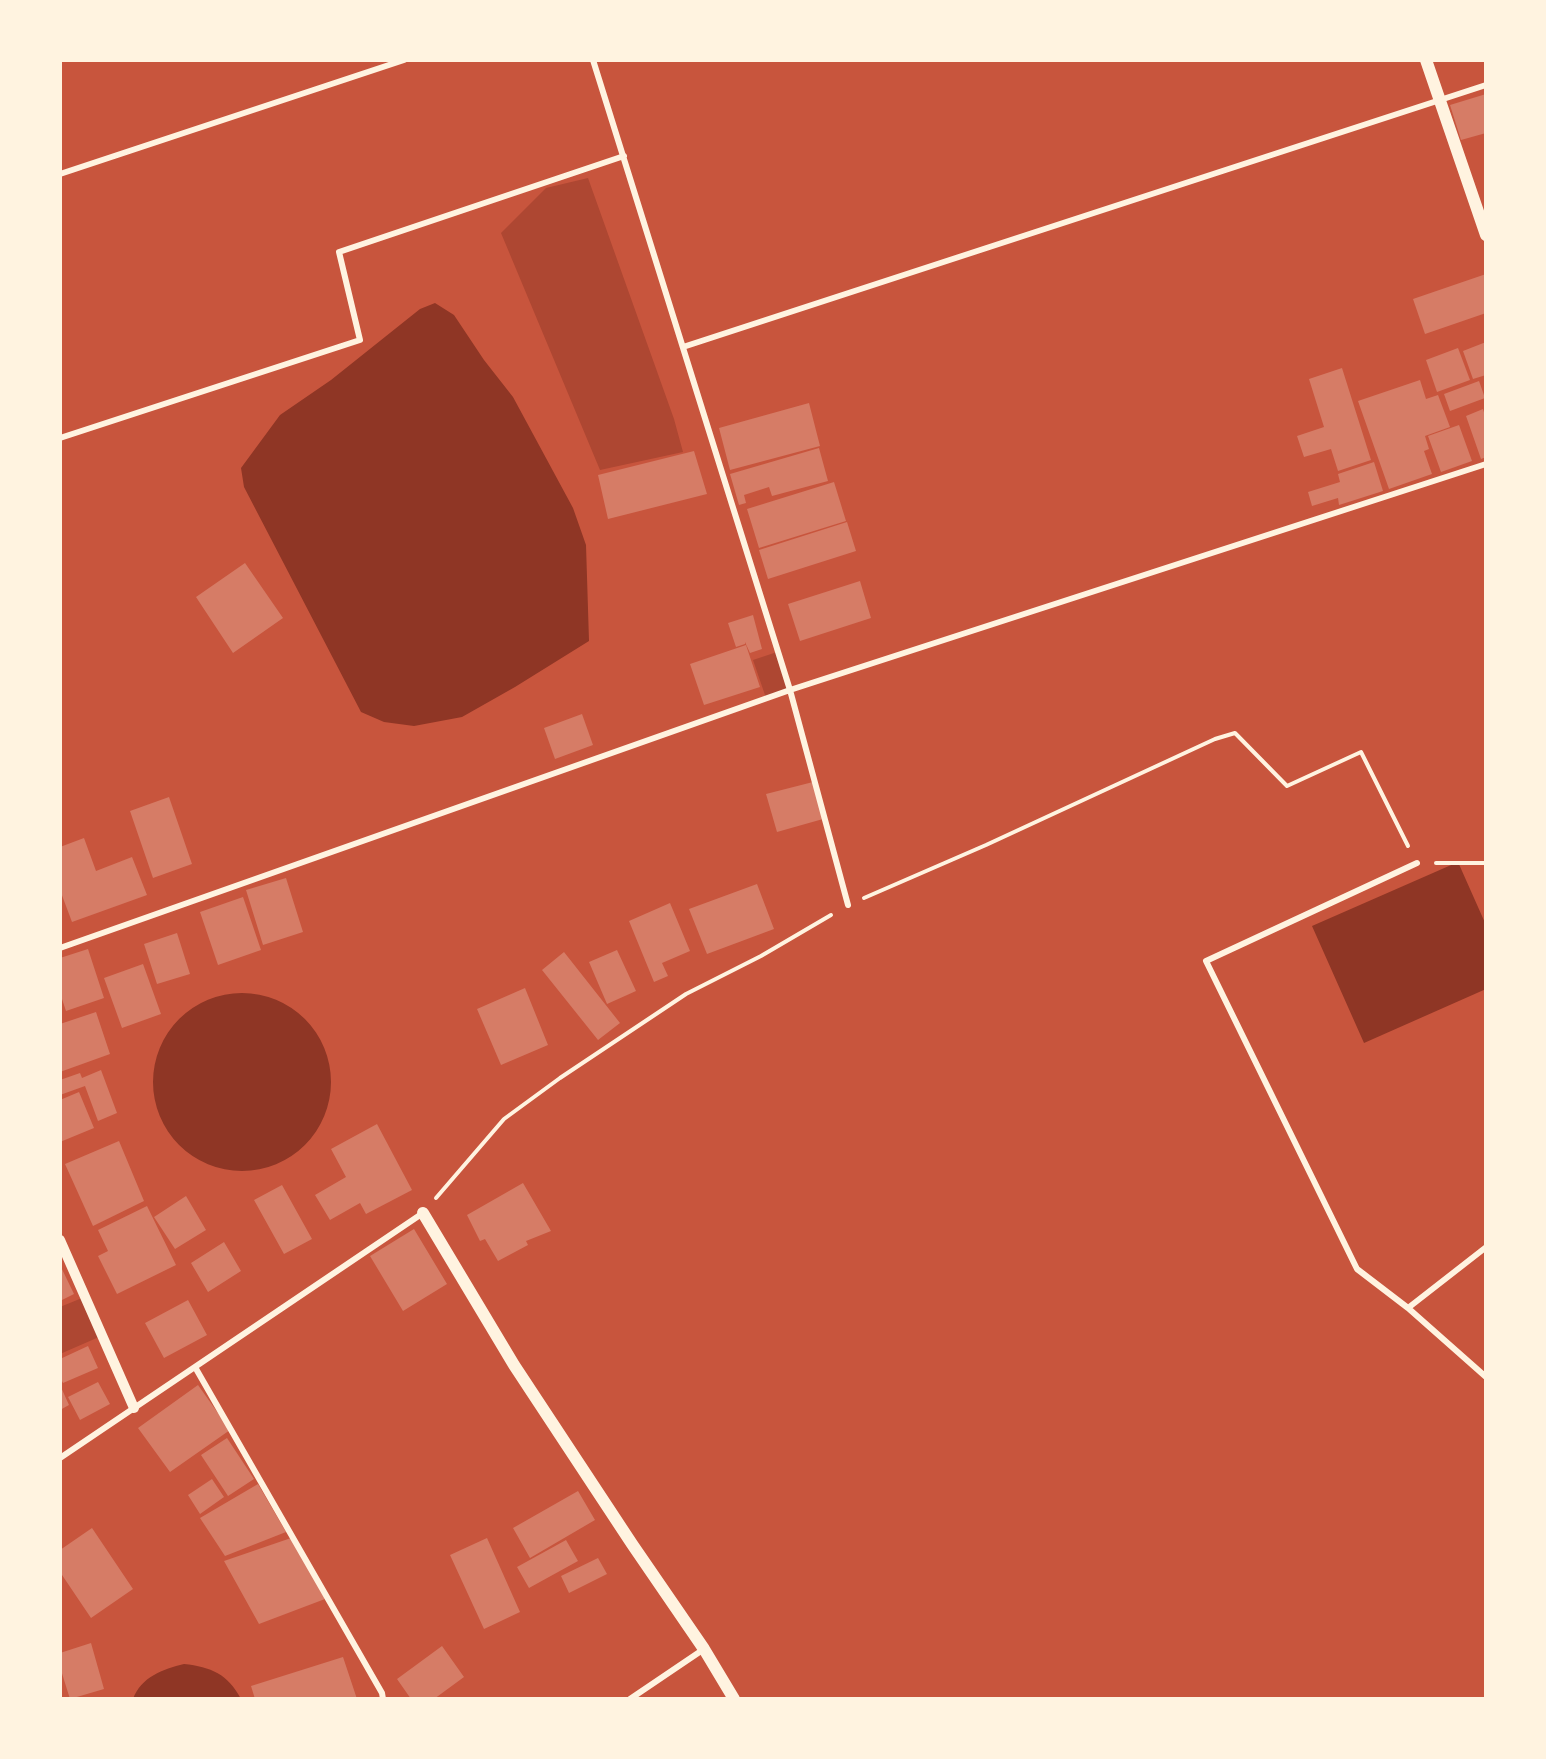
<!DOCTYPE html>
<style>
body{margin:0}
#map{position:relative;width:1546px;height:1759px;overflow:hidden;background:#c8553d;font-family:"DejaVu Sans",sans-serif}
canvas{display:block}
.frame{position:absolute;inset:0;border:62px solid #fff3e0;pointer-events:none}
</style>
<div id="map">
<canvas width="1546" height="1759"></canvas>
<div class="frame"></div>
</div>
<script>
const context = document.querySelector('canvas').getContext('2d');
context.lineJoin = 'round';
function fill(path, color) { context.fillStyle = color; context.fill(path, 'evenodd'); }
function strokePath(path, color, width, dash) { context.strokeStyle = color; context.lineWidth = width; context.lineCap = dash ? 'butt' : 'round'; context.setLineDash(dash || []); context.stroke(path); }
fill(new Path2D(`
 M588,178L674,419L683,452L600,470L501,233L546,188Z
 M777,652L789,690L766,698L753,660Z
 M82,1298L99,1337L60,1354V1307Z`), '#ae4732');
fill(new Path2D(`
 M435,303L454,315L484,360L513,397L573,508L586,545L589,641L515,687L462,717L414,726L384,722L361,712L244,487L241,468L280,415L331,380L420,309Z
 M1458,862L1486,925V989L1364,1043L1312,926Z
 M153 1082a89 89 0 1 1 178 0a89 89 0 1 1-178 0Z
 M184,1664C211,1667 228,1674 241,1699H133C141,1677 163,1669 184,1664Z`), '#8f3625');
fill(new Path2D(`
 M1486,94V133L1461,140L1450,105Z
 M1486,274V313L1425,334L1413,299Z
 M1486,342V375L1473,379L1463,351Z
 M1458,348L1470,380L1437,392L1426,360Z
 M1342,368L1371,460L1338,471L1331,449L1304,457L1297,436L1324,427L1309,379Z
 M1420,380L1426,399L1438,395L1450,427L1425,436L1429,449L1424,451L1432,474L1389,489L1358,401Z
 M1479,381L1485,398L1450,411L1444,394Z
 M809,403L820,446L730,470L719,428Z
 M1483,409L1486,419V457L1481,459L1466,416Z
 M1459,425L1472,461L1441,472L1428,436Z
 M819,448L828,481L772,496L769,487L744,495L746,503L739,505L730,474Z
 M694,451L707,494L608,519L598,475Z
 M1374,462L1383,491L1339,505L1338,498L1312,506L1308,492L1340,482L1338,474Z
 M834,482L846,521L759,548L747,509Z
 M847,522L856,551L768,579L759,550Z
 M245,563L283,618L233,653L196,597Z
 M860,581L871,618L800,641L788,604Z
 M753,615L762,649L750,653L745,642V644L736,647L728,623Z
 M746,645L760,687L704,705L690,664Z
 M582,714L593,745L555,759L544,728Z
 M813,782L823,819L777,832L766,794Z
 M169,797L192,864L153,878L130,811Z
 M84,838L96,871L132,857L147,895L72,922L60,890V847Z
 M286,878L303,932L263,945L246,890Z
 M757,884L774,929L707,954L689,909Z
 M243,897L261,950L218,965L200,912Z
 M670,903L690,951L662,963L668,976L654,982L629,921Z
 M177,933L190,974L157,984L144,944Z
 M88,949L104,998L66,1011L60,993V958Z
 M617,950L636,991L607,1004L589,962Z
 M564,952L620,1023L598,1040L542,970Z
 M143,964L161,1014L122,1028L104,978Z
 M525,988L548,1045L501,1065L477,1009Z
 M96,1012L110,1054L60,1072V1024Z
 M101,1070L117,1113L98,1121L85,1086L60,1095V1080L80,1073L82,1078Z
 M79,1092L94,1128L60,1142V1100Z
 M377,1124L412,1190L366,1214L360,1203L330,1220L315,1195L346,1177L331,1149Z
 M119,1141L144,1201L93,1226L65,1164Z
 M523,1183L551,1231L526,1241L528,1245L498,1261L485,1239L480,1241L467,1215Z
 M282,1185L312,1239L284,1254L254,1200Z
 M186,1196L206,1230L175,1249L154,1217Z
 M147,1206L176,1265L117,1294L98,1256L108,1251L98,1230Z
 M414,1229L447,1284L403,1311L370,1256Z
 M224,1242L241,1271L208,1292L191,1263Z
 M60,1265L74,1294L60,1301Z
 M188,1300L207,1335L164,1358L145,1323Z
 M88,1346L98,1368L63,1383L60,1377V1359Z
 M98,1382L110,1404L80,1420L68,1397Z
 M60,1385L69,1405L60,1410Z
 M198,1385L230,1430L170,1472L138,1428Z
 M227,1438L254,1479L228,1496L201,1455Z
 M212,1479L224,1497L200,1514L188,1495Z
 M258,1484L286,1532L225,1556L200,1518Z
 M578,1491L595,1520L530,1558L513,1528Z
 M92,1528L133,1589L91,1618L60,1572V1550Z
 M291,1538L325,1599L259,1624L224,1561Z
 M487,1538L520,1612L484,1629L450,1555Z
 M566,1540L578,1561L529,1588L517,1567Z
 M598,1558L607,1574L569,1593L561,1576Z
 M91,1643L104,1689L70,1699L60,1667V1653Z
 M442,1646L464,1677L434,1699H411L397,1679Z
 M343,1657L357,1699H255L251,1686Z`), '#d67c66');
strokePath(new Path2D(`
 M1436,863H1486
 M864,898L986,845L1215,739L1235,733L1287,786L1361,752L1408,846
 M436,1198L504,1119L560,1078L686,994L761,956L831,915`), '#fff3e0', 4);
strokePath(new Path2D(`
 M593,60L790,690L848,905
 M60,174L404,60
 M683,347L1486,85
 M60,438L360,340L339,252L624,156
 M1417,863L1206,961L1357,1269L1408,1308L1486,1377
 M60,948L790,690L1486,464
 M1408,1308L1485,1248
 M195,1367L382,1693L383,1699
 M60,1458L423,1213
 M630,1699L704,1649`), '#fff3e0', 6);
strokePath(new Path2D(`
 M60,1240L134,1408`), '#fff3e0', 10);
strokePath(new Path2D(`
 M1426,60L1486,235
 M423,1213L514,1365L632,1544L704,1649L734,1699`), '#fff3e0', 12);
</script>
